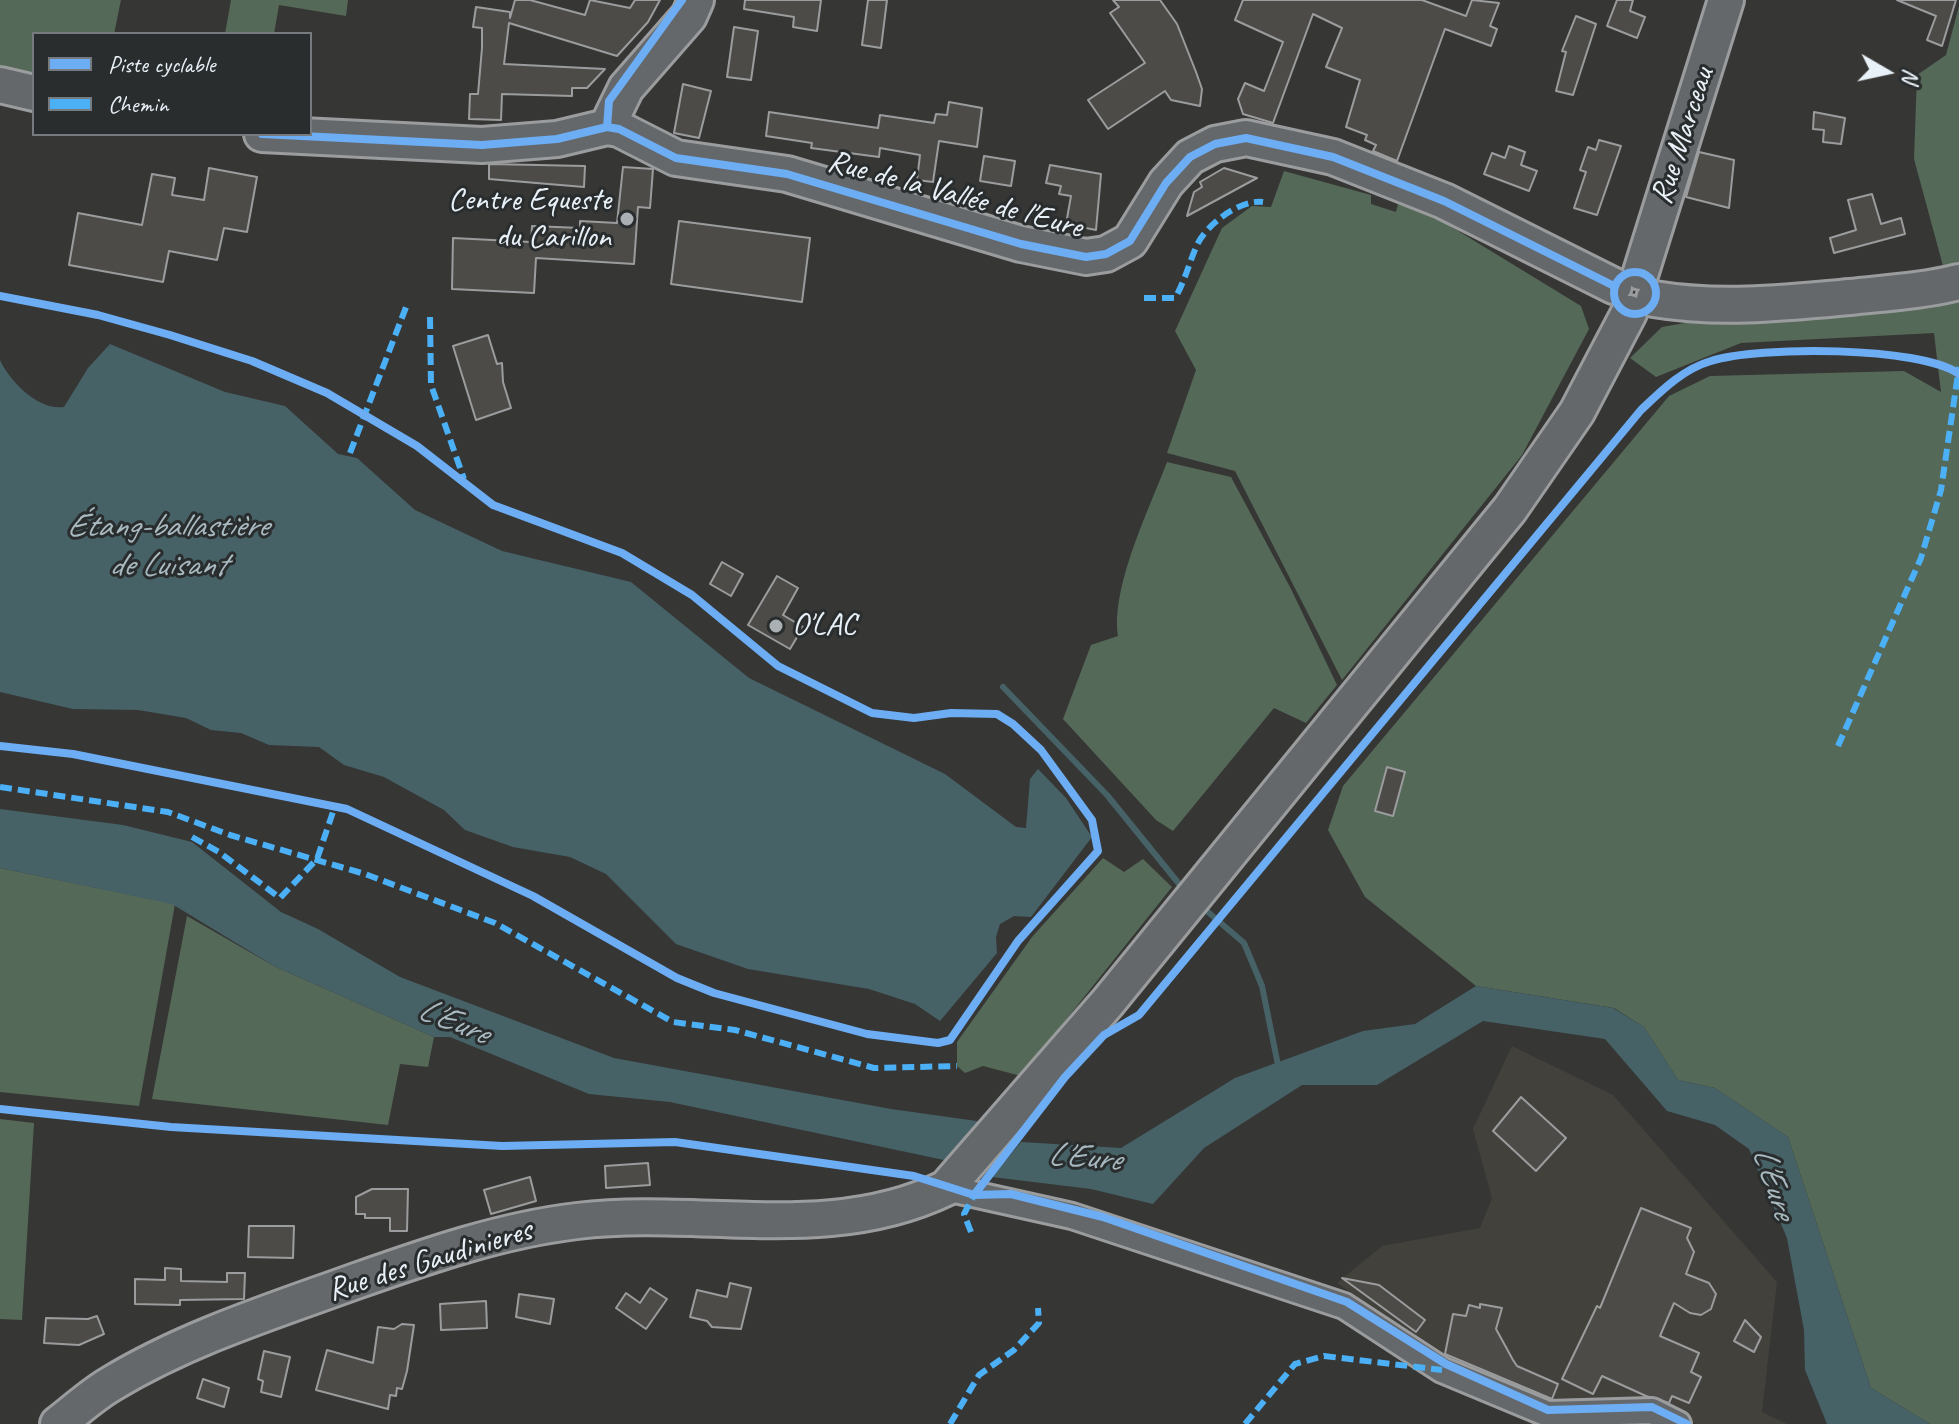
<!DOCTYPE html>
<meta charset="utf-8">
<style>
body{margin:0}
#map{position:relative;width:1959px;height:1424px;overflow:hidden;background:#363635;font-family:Caveat,sans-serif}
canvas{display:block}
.legend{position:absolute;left:32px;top:32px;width:280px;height:104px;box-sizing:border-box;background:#2a2d2e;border:2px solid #767b7f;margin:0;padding:10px 14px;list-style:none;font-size:24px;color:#e8f1f8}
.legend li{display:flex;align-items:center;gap:16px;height:40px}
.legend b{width:40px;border:2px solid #767b7f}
.north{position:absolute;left:1847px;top:32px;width:80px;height:80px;-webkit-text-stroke:6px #2a2d2e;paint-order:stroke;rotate:99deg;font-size:22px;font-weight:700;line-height:32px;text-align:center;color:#e8f1f8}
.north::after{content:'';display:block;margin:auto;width:28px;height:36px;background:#e8f1f8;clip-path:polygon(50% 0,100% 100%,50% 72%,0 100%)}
</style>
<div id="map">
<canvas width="1959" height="1424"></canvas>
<ul class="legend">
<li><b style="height:10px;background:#6dadf4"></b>Piste cyclable</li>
<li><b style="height:10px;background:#4cb0f7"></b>Chemin</li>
</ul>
<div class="north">N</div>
</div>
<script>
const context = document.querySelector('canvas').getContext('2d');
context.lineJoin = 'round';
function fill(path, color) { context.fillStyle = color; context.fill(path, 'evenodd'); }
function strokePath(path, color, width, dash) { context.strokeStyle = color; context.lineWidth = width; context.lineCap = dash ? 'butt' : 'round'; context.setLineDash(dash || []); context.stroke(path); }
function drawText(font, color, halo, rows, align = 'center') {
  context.font = font + ' Caveat,sans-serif'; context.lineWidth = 6; context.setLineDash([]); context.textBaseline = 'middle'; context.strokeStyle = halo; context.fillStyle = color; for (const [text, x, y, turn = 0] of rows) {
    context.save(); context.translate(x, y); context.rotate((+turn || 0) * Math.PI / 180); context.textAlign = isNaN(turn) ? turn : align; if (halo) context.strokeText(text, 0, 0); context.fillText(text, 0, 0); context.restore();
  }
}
fill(new Path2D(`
 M1512,1046L1613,1095L1777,1282L1762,1412L1787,1424H1696L1653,1404L1549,1409L1465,1371L1337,1283L1382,1246L1480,1228L1492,1198L1473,1129Z`), '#43413b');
fill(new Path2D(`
 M0,0H121L114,34H34V75L0,65Z
 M231,0H348L346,16L279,5L274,34H225Z
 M1959,6V275L1946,277L1914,159L1917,75L1946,55Z
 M1284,171L1371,195V204L1396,212L1398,204L1432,215L1581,306L1589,329L1522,455L1342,680L1235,471L1167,453L1196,370L1175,331L1222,228L1252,206L1271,207Z
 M1959,300V1424H1930L1871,1388L1788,1137L1715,1088L1678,1080L1644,1027L1614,1008L1476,986L1365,897L1328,830L1343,786L1669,396L1710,376L1904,371L1941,392L1934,333L1741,343L1656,377L1630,358L1662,327L1713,318L1941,304Z
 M1167,462L1231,477L1291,589L1337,685L1306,723L1274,708L1173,831L1156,820L1063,719L1091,645L1118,636C1111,586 1149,510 1167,462Z
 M1103,858L1124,872L1143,859L1172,887L1021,1076L983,1066L965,1073L957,1066V1042L1032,937Z
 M0,868L175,904L139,1106L0,1092Z
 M187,916L274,966L434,1037L428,1067L400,1064L388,1125L152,1099Z
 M0,1119L34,1123L22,1320L0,1319Z`), '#556958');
fill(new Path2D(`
 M110,344L225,392L285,406L338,454L357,458L415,510L502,551L631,582L749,678L945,774L1016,827L1026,828L1030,779L1038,769L1066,798L1092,837L1031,917L1014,916L1000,924L996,937L997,953L940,1021L915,1004L869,989L748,969L676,944L606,874L570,857L513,847L465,830L444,810L384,777L344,765L319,747L269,745L241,733L211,730L186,718L138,710L73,709L0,692V360C10,382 39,411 64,407L88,368Z
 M0,809L123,825L192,842L281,912L318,929L400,977L614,1058L891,1109L991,1123L958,1163L670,1102L589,1094L450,1037H434L274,966L172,904L0,868Z
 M1476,986L1613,1008L1644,1027L1678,1080L1715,1088L1788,1137L1871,1388L1930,1424H1827L1805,1370L1804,1330L1787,1238L1749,1149L1715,1125L1667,1111L1605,1039L1483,1021L1377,1085H1302L1204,1148L1153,1204L1091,1189L992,1177L1021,1142L1121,1148L1235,1078L1363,1031L1415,1024Z`), '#466267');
strokePath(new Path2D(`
 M1003,687L1107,795L1184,890
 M1201,906L1244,943L1262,986L1278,1065`), '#466267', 6);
const building = new Path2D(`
 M515,0H530L585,15L590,0L630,8L635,0H660L648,22L617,56L509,23L504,64L605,69L587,88H572V96L502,94L501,120L469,119L470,94H478L482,48V28L473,27L476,7L510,12V18Z
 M745,0H821L817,31L793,27L794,17L744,9Z
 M868,0H887L881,48L862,45Z
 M1113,0H1160L1177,24L1196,72L1202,89L1200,106L1171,100L1165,91L1108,129L1088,100L1145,63L1110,13L1119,7Z
 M1243,0H1422L1466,16L1472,0L1499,3L1490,26L1497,29L1491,46L1445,29L1397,161L1373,151L1376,145L1365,140L1367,135L1346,127L1360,80L1326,67L1342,28L1313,14L1273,123L1243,114L1238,99L1245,83L1264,91L1283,42L1235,20Z
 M1617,0H1633L1630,11L1645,17L1637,38L1607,26Z
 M1897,0H1956L1942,46L1927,40L1936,16Z
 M1576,16L1596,24L1573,95L1556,91L1566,52L1562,51Z
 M734,27L758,31L751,80L727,77Z
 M683,84L711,91L699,138L674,133Z
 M949,102L982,108L977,147L939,141L933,182L917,180L920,155L880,148L879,157L811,148L812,143L766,136L769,112L878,128L880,115L934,123L936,114L947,115Z
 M1814,112L1845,118L1841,144L1823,142L1824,130L1813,129Z
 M1599,140L1621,146L1597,215L1574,208L1586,172L1580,170L1588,147L1596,150Z
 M1509,146L1525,152L1521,165L1537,171L1529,191L1484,174L1492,153L1505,158Z
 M1699,152L1734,160L1729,208L1686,197Z
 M984,156L1015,161L1011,186L980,181Z
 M489,164L585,166L584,187L489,179Z
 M1050,165L1101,174L1096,230L1066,224L1071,196L1059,194L1061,186L1046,183Z
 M623,167L653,169L650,208L638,207L634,264L536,258L534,293L452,289L453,238L531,242L532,226L580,228V221L617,223Z
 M209,168L257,177L247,232L224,228L217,260L169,251L163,282L69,265L78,213L142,225L152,174L175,178L172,195L204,200Z
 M1224,168L1257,178L1187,216L1194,192L1202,187L1200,182Z
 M1872,194L1881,224L1901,218L1905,234L1834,253L1830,238L1856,230L1848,200Z
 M679,221L810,238L802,302L671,284Z
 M488,335L497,364L502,363L503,382L511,408L476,420L453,346Z
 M722,562L743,574L731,596L710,584Z
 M777,576L798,588L783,615L803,627L790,649L748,625Z
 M1387,767L1405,772L1393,816L1375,811Z
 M1521,1097L1566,1138L1536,1171L1493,1131Z
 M648,1163L650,1185L606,1188L605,1166Z
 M530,1177L536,1201L491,1214L484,1190Z
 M372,1189H408L407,1231H390V1218H365V1214H356V1197Z
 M1641,1208L1691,1228L1687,1238L1694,1252L1686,1274L1709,1283L1716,1294L1711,1309L1701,1315L1690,1313L1674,1303L1660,1336L1699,1353L1691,1372L1701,1377L1689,1403L1672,1396L1669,1403L1646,1396L1602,1376L1593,1394L1562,1379L1597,1306L1600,1308Z
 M249,1226H294L293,1258L248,1257Z
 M165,1268L181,1269V1281L227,1282V1273H245L244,1299L180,1300V1305L135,1304V1279L165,1280Z
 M1342,1278L1379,1285L1425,1320L1416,1332Z
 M730,1283L751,1288L741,1329L712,1327L707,1321L690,1317L697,1290L727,1297Z
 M650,1288L667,1299L646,1329L616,1308L626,1293L640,1303Z
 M519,1294L554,1299L550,1324L516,1317Z
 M486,1301L487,1328L441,1330L440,1304Z
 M1480,1304L1502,1308L1496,1329L1513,1360L1517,1366L1558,1384L1552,1399L1445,1354L1453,1314L1466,1316L1469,1305L1480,1308Z
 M97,1316L104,1334L79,1345L44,1343L46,1318L88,1319Z
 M1745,1320L1761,1337L1754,1352L1734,1341Z
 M402,1324L414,1325L407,1371L402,1389L397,1388L396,1396L390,1395L388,1409L316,1390L327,1350L373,1363L378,1327L394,1329Z
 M264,1351L290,1357L281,1397L261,1392L263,1381L258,1379Z
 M203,1379L229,1388L224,1407L197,1398Z`);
fill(building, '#4d4b47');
strokePath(building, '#9b9c9e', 2);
const street = new Path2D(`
 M946,1188L1072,1216L1344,1306L1442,1370L1548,1414L1652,1411L1678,1424`);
const secondary = new Path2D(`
 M0,85L34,93
 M607,127L626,88L689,16L696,0
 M262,134L482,145L557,139L607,127L619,129L676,158L787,174L1021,244L1086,257L1106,254L1130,241L1166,183L1190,157L1215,144L1246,138L1333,157L1444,201L1614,286
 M1641,272L1726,0
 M1654,299C1719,310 1785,303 1850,297C1887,293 1923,291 1959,282
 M58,1424C75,1411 92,1395 111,1384C187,1338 273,1311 356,1281C427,1256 501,1230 577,1221C702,1206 828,1245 946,1188L1108,1002L1510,509L1577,412L1629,313`);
strokePath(street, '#9b9c9e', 30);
strokePath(secondary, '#9b9c9e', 40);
strokePath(street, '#65686b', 24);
strokePath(secondary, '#65686b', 34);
strokePath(new Path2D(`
 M1144,298H1175C1185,281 1189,263 1197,245C1207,224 1240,199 1263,202
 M430,317L431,385L464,479
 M350,453L408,302
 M1838,746L1921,558L1941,490L1959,367
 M0,787L168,812L230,835L365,874L495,923L673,1022L735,1030L874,1068L957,1066
 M192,837L219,852L280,898L317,859L335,806
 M971,1232L964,1214L974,1195
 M950,1424L979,1375L1014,1350L1039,1323L1038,1308
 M1245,1424L1295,1364L1324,1356L1442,1370`), '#4cb0f7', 6, [12, 6]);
strokePath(new Path2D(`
 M607,127L609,101L682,0
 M262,134L482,145L557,139L607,127L619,129L676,158L787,174L1021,244L1086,257L1106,254L1130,241L1166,183L1190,157L1215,144L1246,138L1333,157L1444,201L1614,286
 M1614 293a21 21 0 1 1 42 0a21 21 0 1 1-42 0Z
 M0,296L98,315L170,335L252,361L327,393L417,446L493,505L622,553L692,595L778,666L872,713L914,718L951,713L997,714L1013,724L1041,750L1092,820L1098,851L1018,941L950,1040L938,1043L867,1034L714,993L677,978L533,896L347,809L73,754L0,746
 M0,1109L171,1127L502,1146L675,1142L914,1176L974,1195L1011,1194L1103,1217L1347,1302L1446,1364L1548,1410L1652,1407L1687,1424
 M974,1195L1065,1077L1104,1035L1139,1015L1641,410C1661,391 1683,369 1711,361C1758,346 1920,346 1959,374`), '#6dadf4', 8);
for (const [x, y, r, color] of [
 [627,219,8,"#aab0b4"],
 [776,626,8,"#aab0b4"]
]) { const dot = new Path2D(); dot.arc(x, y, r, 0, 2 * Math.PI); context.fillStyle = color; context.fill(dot); strokePath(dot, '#2a2d2e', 3); }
drawText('32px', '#e8f1f8', '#2a2d2e', [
 ["Rue Marceau",1683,136,-72],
 ["Rue de la Vallée de l'Eure",955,195,15],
 ["Rue des Gaudinieres",430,1261,-17]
]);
drawText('32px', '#e8f1f8', '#2a2d2e', [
 ["Centre Equeste",611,201],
 ["du Carillon",611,238],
 ["O'LAC",792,626,"left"]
], 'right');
drawText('italic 34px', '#a8b9c0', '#2a2d2e', [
 ["Étang-ballastière",167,527],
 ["de Luisant",167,566],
 ["L'Eure",453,1022,22],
 ["L'Eure",1084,1158,5],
 ["L'Eure",1773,1183,72]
]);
</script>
